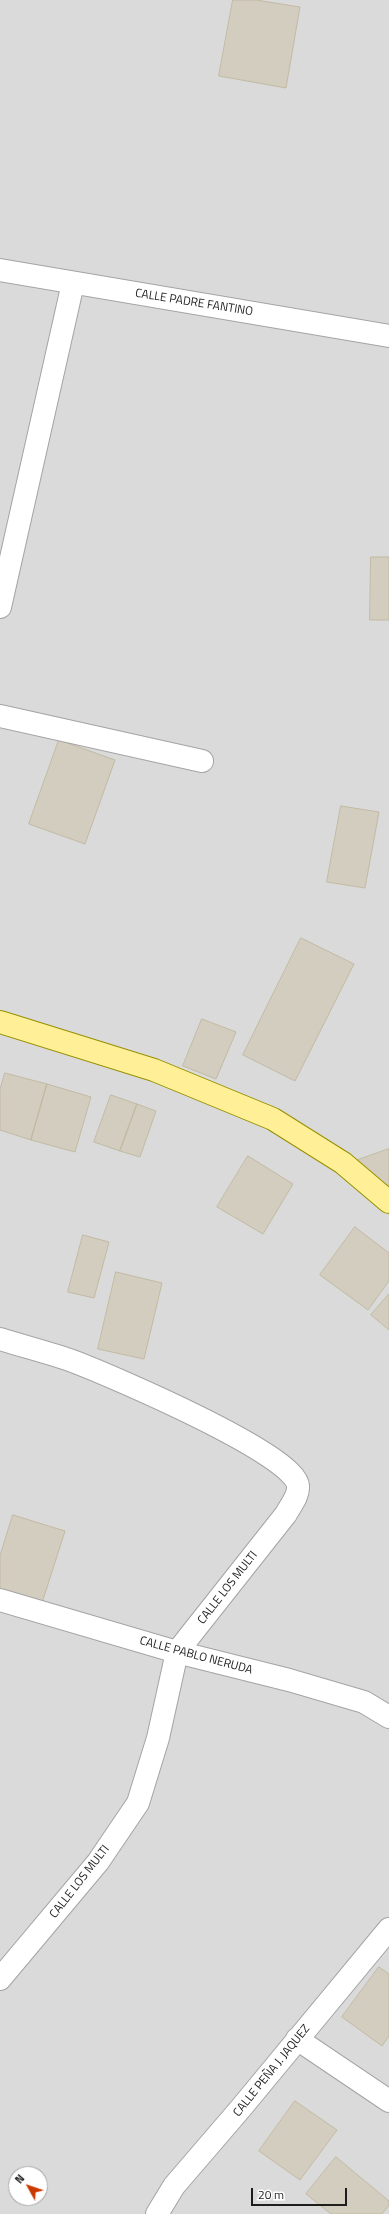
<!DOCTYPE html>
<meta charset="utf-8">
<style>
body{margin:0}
#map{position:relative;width:389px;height:2214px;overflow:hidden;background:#efefe2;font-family:"Titillium Web",sans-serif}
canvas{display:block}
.north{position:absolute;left:8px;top:2166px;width:40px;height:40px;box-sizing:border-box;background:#fff;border:1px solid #a5a5a5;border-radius:50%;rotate:310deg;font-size:11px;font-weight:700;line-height:16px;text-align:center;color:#1d1d1d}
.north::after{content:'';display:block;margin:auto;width:14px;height:18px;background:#ca3a00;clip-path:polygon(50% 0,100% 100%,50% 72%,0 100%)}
.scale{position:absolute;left:251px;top:2188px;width:96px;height:18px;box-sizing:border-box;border:2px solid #1d1d1d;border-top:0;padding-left:5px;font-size:12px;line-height:14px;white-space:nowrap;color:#1d1d1d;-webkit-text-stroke:3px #fff;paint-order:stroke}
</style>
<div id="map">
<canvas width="389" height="2214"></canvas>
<div class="north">N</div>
<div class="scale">20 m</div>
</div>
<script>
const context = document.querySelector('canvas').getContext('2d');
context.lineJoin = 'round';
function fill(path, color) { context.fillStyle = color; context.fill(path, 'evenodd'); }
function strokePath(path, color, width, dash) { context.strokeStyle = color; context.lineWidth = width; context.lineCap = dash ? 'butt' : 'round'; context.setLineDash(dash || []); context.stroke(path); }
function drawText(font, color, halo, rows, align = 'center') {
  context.font = font + ' "Titillium Web",sans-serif'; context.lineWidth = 3; context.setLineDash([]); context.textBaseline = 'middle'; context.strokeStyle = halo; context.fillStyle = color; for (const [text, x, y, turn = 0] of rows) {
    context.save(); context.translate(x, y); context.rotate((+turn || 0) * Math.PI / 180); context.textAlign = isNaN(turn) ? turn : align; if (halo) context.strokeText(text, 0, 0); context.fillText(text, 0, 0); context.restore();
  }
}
fill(new Path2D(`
 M0,0H389V2214H0ZM16,2174H40V2198H16Z`), '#dbdada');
const building = new Path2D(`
 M233,0H256L300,7L286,88L219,76Z
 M371,557H389V620H370Z
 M59,740L115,760L85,844L29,824Z
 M341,806L379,812L365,888L327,882Z
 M301,938L354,964L295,1081L243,1055Z
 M202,1019L236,1032L216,1079L183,1066Z
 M5,1073L47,1084L31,1140L0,1130V1090Z
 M47,1084L91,1097L75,1152L31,1140Z
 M111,1095L137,1104L120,1151L94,1142Z
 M137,1104L156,1111L140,1157L120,1151Z
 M389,1149V1190L355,1161Z
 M248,1156L293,1184L263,1234L217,1207Z
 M355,1227L389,1253V1281L368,1310L320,1275Z
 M83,1235L109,1242L94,1298L68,1292Z
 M116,1272L162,1283L144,1359L98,1349Z
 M389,1294V1330L371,1315Z
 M13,1515L65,1531L41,1606L0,1593V1556Z
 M379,1967L389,1974V2036L382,2046L342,2017Z
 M295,2101L337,2130L300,2180L259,2151Z
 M336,2157L389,2201V2205L382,2214H331L306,2194Z`);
fill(building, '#d2cdbf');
strokePath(building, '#c2baa3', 1);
const minor = new Path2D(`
 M0,270L389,336
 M0,607L73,283
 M0,716L202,761
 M0,1339C25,1347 51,1353 75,1362C109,1375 297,1455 298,1486C299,1496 290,1506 286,1514L177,1652L158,1738L138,1803L98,1862L0,1979
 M0,1600L177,1652L289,1680L364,1702L389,1717
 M297,2039L389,2101
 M157,2214L174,2186L241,2108L389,1929`);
const major = new Path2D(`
 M0,1022L154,1070L273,1119L343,1163L389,1202`);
strokePath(minor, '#a4a4a4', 24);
strokePath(major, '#969000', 24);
strokePath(minor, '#fff', 22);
strokePath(major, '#fff097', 22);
drawText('12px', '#1d1d1d', '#fff', [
 ["CALLE PADRE FANTINO",194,303,9],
 ["CALLE LOS MULTI",228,1588,-52],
 ["CALLE PABLO NERUDA",196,1656,15],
 ["CALLE LOS MULTI",80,1882,-52],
 ["CALLE PEÑA J. JAQUEZ",272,2071,-51]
]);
</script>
